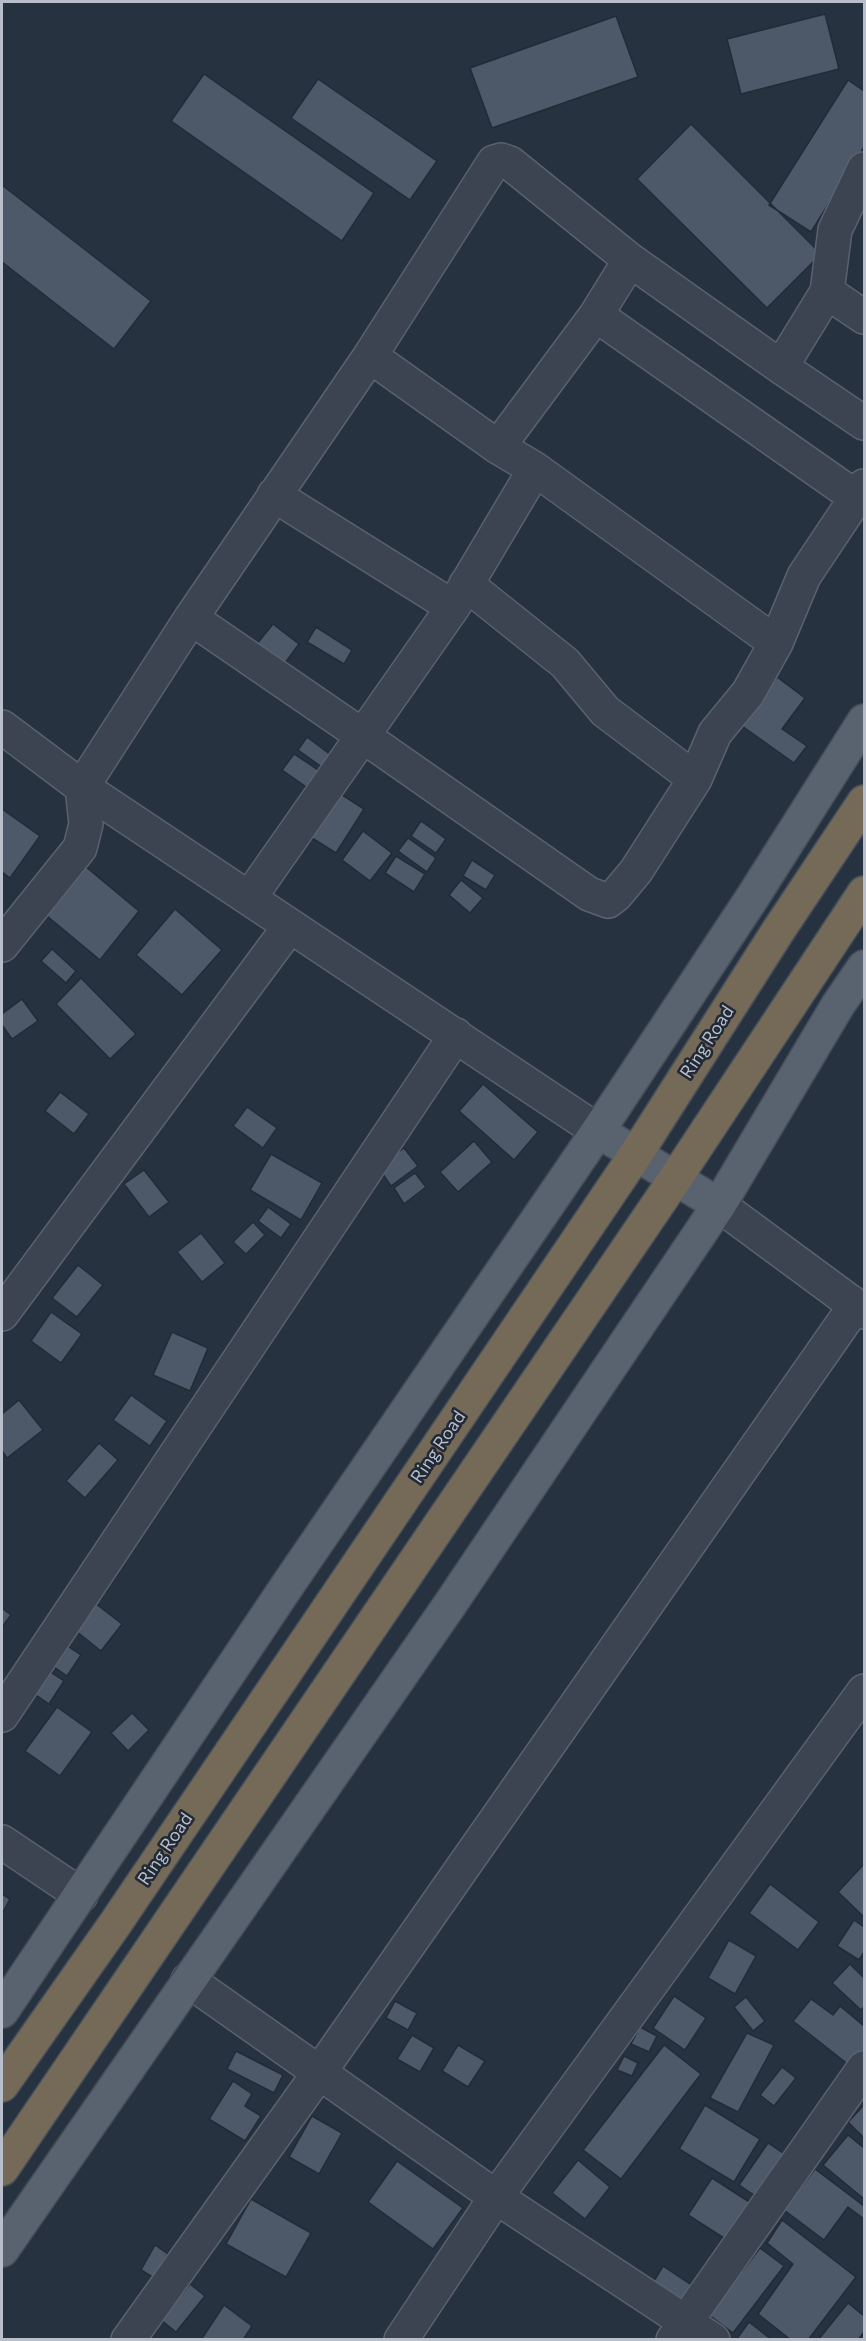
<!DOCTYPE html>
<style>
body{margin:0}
#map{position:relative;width:866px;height:2341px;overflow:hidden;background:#273240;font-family:Commissioner,sans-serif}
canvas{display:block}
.frame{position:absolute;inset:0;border:3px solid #b8bfca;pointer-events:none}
</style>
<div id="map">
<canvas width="866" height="2341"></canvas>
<div class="frame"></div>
</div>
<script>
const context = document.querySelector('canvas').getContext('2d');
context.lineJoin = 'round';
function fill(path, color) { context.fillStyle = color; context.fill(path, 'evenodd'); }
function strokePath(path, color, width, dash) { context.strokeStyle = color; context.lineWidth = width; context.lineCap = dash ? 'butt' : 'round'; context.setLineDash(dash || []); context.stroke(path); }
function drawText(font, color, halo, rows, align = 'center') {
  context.font = font + ' Commissioner,sans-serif'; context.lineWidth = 5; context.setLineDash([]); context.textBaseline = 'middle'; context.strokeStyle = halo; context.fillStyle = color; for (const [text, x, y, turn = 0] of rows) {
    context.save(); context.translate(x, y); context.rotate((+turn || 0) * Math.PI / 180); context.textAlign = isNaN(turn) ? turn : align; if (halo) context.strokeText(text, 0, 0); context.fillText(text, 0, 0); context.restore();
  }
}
const building = new Path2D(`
 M825,14L839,69L741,94L727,39Z
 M616,16L638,77L492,128L470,68Z
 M204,74L374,193L342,241L171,121Z
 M318,79L437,161L410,200L291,118Z
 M848,80L864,91V147L811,232L769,205Z
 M691,124L821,254L767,308L637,179Z
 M2,185L151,301L114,349L2,262Z
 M273,624L299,644L279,671L252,650Z
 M316,627L352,650L344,664L307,642Z
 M777,677L805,698L782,729L807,746L794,763L742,726Z
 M307,737L335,758L326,770L298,750Z
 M294,754L324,774L312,791L282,770Z
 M333,789L364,809L336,853L304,833Z
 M2,809L40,836L10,878L2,872Z
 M421,821L446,839L436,853L411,836Z
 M363,831L392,853L370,881L342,860Z
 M408,838L436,858L427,872L398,851Z
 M396,856L425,874L414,892L385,873Z
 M472,860L495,875L486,890L463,876Z
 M86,867L139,911L100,960L47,916Z
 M461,880L483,898L470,913L449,895Z
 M175,909L222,950L182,995L136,955Z
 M52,949L76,971L66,983L41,961Z
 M81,978L136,1034L110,1059L56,1004Z
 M22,999L38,1021L12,1039L2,1025V1014Z
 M483,1084L538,1132L514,1160L459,1111Z
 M60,1092L89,1114L74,1134L45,1111Z
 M247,1107L277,1128L263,1148L233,1126Z
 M474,1141L492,1162L458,1192L440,1172Z
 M404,1148L418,1166L391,1186L378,1167Z
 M271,1154L322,1183L301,1220L250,1190Z
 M144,1170L169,1202L149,1217L124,1184Z
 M415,1173L426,1187L404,1204L394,1188Z
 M268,1207L291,1224L281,1238L258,1221Z
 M253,1222L265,1235L246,1254L233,1242Z
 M201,1233L225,1263L202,1282L177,1252Z
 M78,1265L103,1285L77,1317L52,1298Z
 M51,1312L82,1334L61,1363L31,1341Z
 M172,1332L208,1348L190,1391L153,1375Z
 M131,1395L167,1421L150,1446L113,1420Z
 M19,1400L43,1430L7,1458L2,1451V1414Z
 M99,1443L118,1460L85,1498L66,1481Z
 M91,1600L122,1624L101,1651L71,1627Z
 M2,1608L11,1615L2,1627Z
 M60,1641L81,1655L67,1676L47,1662Z
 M49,1671L64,1681L49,1704L33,1693Z
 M57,1707L92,1732L60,1776L25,1751Z
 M132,1713L149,1730L128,1751L111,1733Z
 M864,1864V1917L838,1892Z
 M770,1884L819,1922L798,1950L749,1913Z
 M2,1894L10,1899L2,1914Z
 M854,1920L864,1927V1952L859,1960L837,1946Z
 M729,1940L756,1956L735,1994L708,1978Z
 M850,1964L864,1978V2007L861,2010L832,1983Z
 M674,1996L706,2018L685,2050L653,2028Z
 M746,1997L765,2021L753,2031L734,2007Z
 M811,1999L833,2015L840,2006L864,2026V2055L854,2069L793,2021Z
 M395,2001L417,2013L408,2030L386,2018Z
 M640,2027L657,2036L649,2052L631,2044Z
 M747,2033L774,2045L738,2112L710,2098Z
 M412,2035L434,2048L420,2072L397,2059Z
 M458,2045L485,2061L468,2087L442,2071Z
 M664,2045L701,2074L621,2179L583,2150Z
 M236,2051L283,2075L274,2093L227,2069Z
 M624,2056L638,2063L632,2076L617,2070Z
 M782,2067L796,2078L774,2106L760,2095Z
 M233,2081L252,2094L245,2106L261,2116L245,2141L209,2119Z
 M705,2105L760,2139L734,2182L679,2149Z
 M864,2105V2138L848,2122Z
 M312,2116L342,2133L319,2174L289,2157Z
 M848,2135L864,2148V2199L823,2165Z
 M768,2143L786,2155L757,2197L739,2185Z
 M578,2160L610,2187L585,2219L552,2193Z
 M397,2161L463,2208L433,2249L368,2202Z
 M815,2169L864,2206V2219L848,2207L824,2240L784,2210Z
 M712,2178L751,2203L727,2240L688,2215Z
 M251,2199L311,2233L286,2277L226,2244Z
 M782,2220L856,2277L808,2340H791L758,2314L793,2264L767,2243Z
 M155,2245L168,2254L154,2278L141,2270Z
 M760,2248L784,2266L733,2333L709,2315Z
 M663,2266L693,2286L681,2306L651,2286Z
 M190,2284L205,2296L176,2332L161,2320Z
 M848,2303L864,2316V2332L858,2340H818Z
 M224,2305L252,2326L243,2340H201Z
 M749,2322L772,2340H736Z`);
fill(building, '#4d5969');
strokePath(building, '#222b37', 1.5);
const minor = new Path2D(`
 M827,292L864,317
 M596,315L857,498
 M370,356L498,447L535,469L776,643
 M781,367L827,292L835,230L864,169
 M498,447L596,315L630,260
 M274,495L453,607
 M466,584L565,663L605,711L695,779
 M191,618L363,736L589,894L608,901L616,895L636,871L695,779L715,733L748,693L776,643L804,576L864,486
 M2,727L82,787L598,1131
 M250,897L453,607L535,469
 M2,945L80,848L86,824L82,787L191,618L370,356L494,162L501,160L510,163L630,260L781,367L864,423
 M719,1205L864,1312
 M2,1314L290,926
 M2,1715L456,1035
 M2,1842L81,1895
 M188,1980L496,2197L713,2340
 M128,2340L319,2073L855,1306
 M401,2340L496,2197L864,1691
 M673,2340L864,2068`);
const major = new Path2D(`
 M598,1131L719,1205
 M2,2011L287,1586L598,1131L754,895L864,721
 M2,2250L451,1603L719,1205L838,1005L864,967`);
const highway = new Path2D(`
 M2,2085L115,1924L636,1154L778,931L864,802
 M2,2169L675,1179L864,893`);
strokePath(minor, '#59626d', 36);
strokePath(major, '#454d59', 36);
strokePath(highway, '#464f5a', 36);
strokePath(minor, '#3b4450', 33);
strokePath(major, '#596370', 33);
strokePath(highway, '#756a58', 33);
drawText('18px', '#b8bfca', '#202935', [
 ["Ring Road",707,1042,-57],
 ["Ring Road",438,1447,-56],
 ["Ring Road",165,1849,-56]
]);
</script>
